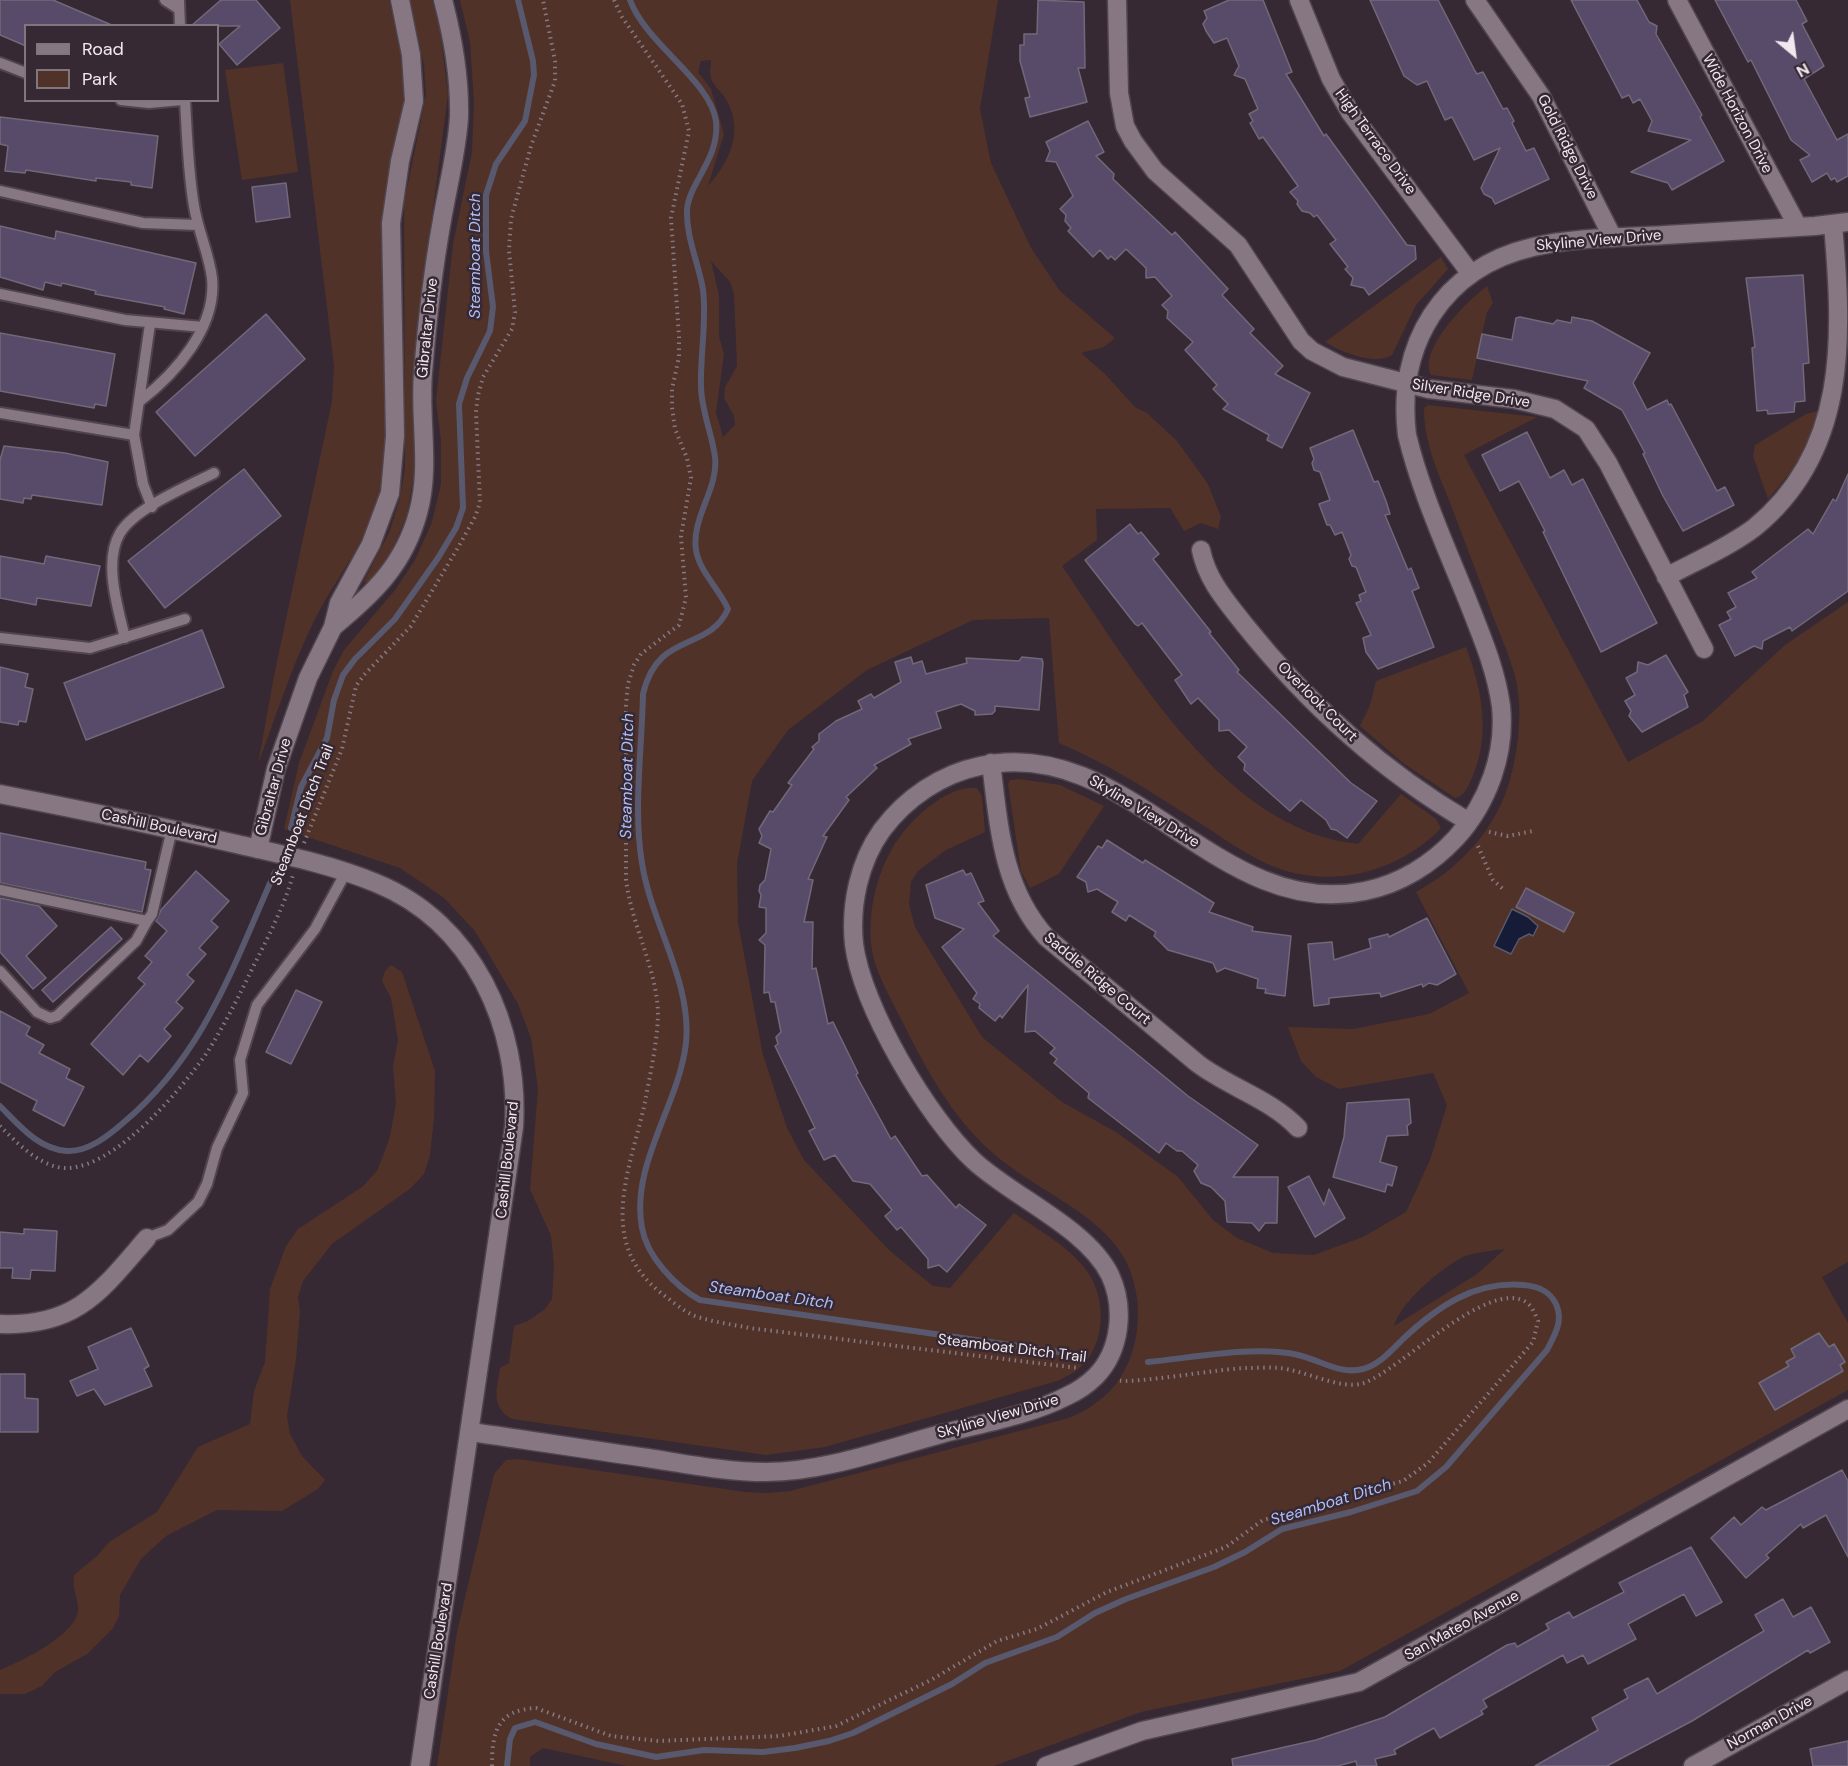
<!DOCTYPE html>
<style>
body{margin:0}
#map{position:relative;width:1848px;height:1766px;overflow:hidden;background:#362933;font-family:"DM Sans",sans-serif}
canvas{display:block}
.legend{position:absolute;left:24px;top:24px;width:195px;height:78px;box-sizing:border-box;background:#362933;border:2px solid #81757e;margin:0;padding:8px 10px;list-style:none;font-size:18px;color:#f1e8ef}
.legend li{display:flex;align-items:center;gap:12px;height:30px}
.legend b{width:30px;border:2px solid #81757e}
.north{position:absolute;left:1764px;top:24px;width:60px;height:60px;-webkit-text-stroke:4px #362933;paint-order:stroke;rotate:151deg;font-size:16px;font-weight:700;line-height:24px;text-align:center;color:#f1e8ef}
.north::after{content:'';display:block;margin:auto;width:21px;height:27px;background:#f1e8ef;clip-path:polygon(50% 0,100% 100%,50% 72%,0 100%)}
</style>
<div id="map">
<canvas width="1848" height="1766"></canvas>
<ul class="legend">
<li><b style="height:8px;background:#877783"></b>Road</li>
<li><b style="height:16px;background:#513228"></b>Park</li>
</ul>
<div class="north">N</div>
</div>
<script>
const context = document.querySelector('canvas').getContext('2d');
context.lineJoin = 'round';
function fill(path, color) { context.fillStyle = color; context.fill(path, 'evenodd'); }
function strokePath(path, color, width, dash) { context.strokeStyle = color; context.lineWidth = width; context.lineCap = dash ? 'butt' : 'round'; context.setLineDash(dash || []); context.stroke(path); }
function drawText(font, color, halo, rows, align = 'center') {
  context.font = font + ' "DM Sans",sans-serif'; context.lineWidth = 5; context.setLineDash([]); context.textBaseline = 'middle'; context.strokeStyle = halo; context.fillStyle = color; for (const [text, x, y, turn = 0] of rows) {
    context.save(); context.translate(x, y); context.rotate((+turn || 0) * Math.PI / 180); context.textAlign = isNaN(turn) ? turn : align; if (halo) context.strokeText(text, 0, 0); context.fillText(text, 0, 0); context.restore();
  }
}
fill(new Path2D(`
 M290,0H389C396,34 407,71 403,106C400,142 387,177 383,212C381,302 397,401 380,490C370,540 335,578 313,623C291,668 276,717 258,764L274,676L332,401L334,366Z
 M410,0H432L440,30L448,95L417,330L412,399L416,462L407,515L392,550L372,581L363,583L389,533L400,498L405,468L404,203L426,96L424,65Z
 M460,0H998L980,109L991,163L1031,248L1060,291L1115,338L1104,347L1081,353L1105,374L1135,407L1147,413L1177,441L1208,484L1221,517L1218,529L1201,523L1184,531L1170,508L1096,509L1097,540L1062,566C1131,666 1224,831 1358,844L1401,794L1436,819L1441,828C1402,869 1341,887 1286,871C1254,861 1226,840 1198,822C1153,793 1109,764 1059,743L1049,618L973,620L867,670L788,730L752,781L737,864L738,923L763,1055L787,1128L804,1160L890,1251L933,1286L950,1288L1014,1213C1037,1229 1065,1244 1083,1266C1105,1291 1107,1334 1087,1360C1080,1370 1068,1376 1057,1381L825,1447L766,1455L512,1419C490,1407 497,1388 500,1368L509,1363L514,1326L528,1321L545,1309L552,1299L554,1265L551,1236L530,1189L538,1089L531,1038L518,1004L475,931L444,898L400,868L284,829L299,763L333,671L344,650L395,590L415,560L432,522L441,484V440L436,401L453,244L472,152L474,102L470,42ZM711,60C711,65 709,73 711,78C713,86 723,93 727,101C744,133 729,162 708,186L724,134L711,89L698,72L701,61ZM711,261L730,282L734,294L737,366L725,387L724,398L734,416L735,425L723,437L716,412L724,354L719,336V295Z
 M283,63L298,172L242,180L225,70Z
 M1441,257L1448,269L1416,305L1392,355C1375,366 1341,352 1325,342Z
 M1487,286L1493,303L1487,312L1472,380L1431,375C1418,348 1468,301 1487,286Z
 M1428,405L1537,417L1464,455L1628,762L1703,721L1785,645L1848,602V1262L1822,1277L1848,1323V1390L1340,1671L1141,1712L994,1766H627L543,1748L530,1757V1766H437L457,1632L494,1474L506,1460L518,1459L745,1492L769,1493L790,1491L1069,1418C1084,1412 1099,1402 1110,1391C1145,1354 1147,1286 1117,1247C1086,1207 1032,1187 994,1154C951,1117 925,1067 900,1017C890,997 878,977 873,955C865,917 877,868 899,838C915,816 948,785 977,788L982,796L985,832L946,850L918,871L911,882L909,904L915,927L982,1037L1062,1102L1116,1132L1178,1177L1213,1220L1237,1238L1273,1253L1314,1255L1363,1237L1406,1212L1430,1160L1447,1105L1433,1073L1339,1089L1316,1077L1301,1061L1288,1027L1353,1029L1429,1014L1469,993L1416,892C1460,868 1496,829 1510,780C1519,746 1523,710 1515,676C1509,654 1499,632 1491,611C1477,574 1463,537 1449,500C1437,470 1424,442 1424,408ZM1505,1249L1477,1274L1394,1326C1400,1303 1441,1268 1463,1257C1471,1253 1495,1250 1505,1249Z
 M1821,410L1799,462L1768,499L1753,456L1755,445L1806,414Z
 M1466,647C1482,689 1491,735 1472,778C1468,787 1465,795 1455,798L1403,763L1360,726L1370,705L1376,681Z
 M1019,779L1060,785L1104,806L1059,874L1030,888L1021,871L1008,784L1010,780Z
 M391,965L402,972L435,1071L434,1118L430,1155L424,1174L411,1188L332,1244L303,1281L298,1297L300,1312L296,1359L287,1416L290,1434L302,1456L325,1480L318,1489L282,1511L217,1510L166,1536L141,1559L120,1595L119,1616L113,1628L87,1654L55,1672L42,1686L25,1694H0V1670C20,1662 81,1633 78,1607C77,1593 72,1591 74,1575L97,1556L109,1542L157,1512L198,1447L250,1424L254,1391L265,1362L270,1289L286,1246L298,1229L362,1187L377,1171L389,1140L396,1104L393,1067L398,1040L391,998L382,981L385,971Z`), '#513228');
const water = new Path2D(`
 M1512,909L1528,917L1538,926L1533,936L1529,934L1519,939L1511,954L1494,946Z`);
fill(water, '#161c37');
strokePath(water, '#58596e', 1.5);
strokePath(new Path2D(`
 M630,0C646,44 710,80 716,121C720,159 689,182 687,210C686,238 699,264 703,290C707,321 700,355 701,386C701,410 712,433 715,457C719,488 691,518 696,550C699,571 720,590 728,609C708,653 658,630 643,694C642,748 633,810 642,863C651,923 692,981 686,1043C679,1105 630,1165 642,1228C647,1257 676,1287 700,1300L1073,1354
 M291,828L301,787L327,738L334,700L343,675L355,659L395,619L438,558L456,528L463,508L459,404L467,378L490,331L493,307L486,251V195L496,164L525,121L534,75L533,61L518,0
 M0,1106C19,1125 38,1149 67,1151C88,1152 108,1136 123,1123C205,1054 233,966 275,872
 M507,1766L510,1739L515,1728L535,1722L596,1744L656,1757L704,1750L763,1752L795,1748L829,1741L853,1733L952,1684L985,1663L1057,1637L1095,1613L1126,1599L1214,1567L1245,1552L1282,1529L1351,1512L1417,1491L1446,1467L1547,1350C1554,1336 1564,1321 1556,1304C1549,1290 1537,1286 1523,1285C1474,1281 1437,1307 1403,1339C1392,1350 1379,1365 1363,1369C1340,1375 1320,1360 1298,1355C1257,1345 1191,1358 1148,1362`), '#58596e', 6);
const building = new Path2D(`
 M0,0H53L114,26H26V46L0,35Z
 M221,0H256L280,28L237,65L219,44L240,26H191Z
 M1038,0L1084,2L1085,68H1078L1087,102L1030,117L1025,98L1030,97L1020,61V45H1024V34H1037Z
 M1229,0H1263L1292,72L1286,74L1324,136L1326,134L1407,245L1415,246L1416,259L1369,295L1364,288L1351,285L1353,278L1345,269L1348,267L1330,244L1336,240L1317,215L1314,217L1310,213L1302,211L1297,204L1298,201L1290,192L1298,186L1263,137L1259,139L1250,123L1253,121L1249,114L1258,109L1245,79L1234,75L1239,66L1227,38L1214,43L1206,31L1203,24L1207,18L1204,11Z
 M1370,0H1438L1475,71L1477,74L1483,72L1503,109L1507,108L1514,121L1512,123L1526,151L1534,148L1549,179L1495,204L1492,198L1484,194L1481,188L1500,148L1474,160L1452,117L1445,120L1427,81L1417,85L1404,76Z
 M1571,0H1637L1649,22L1657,26L1656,34L1702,115L1700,117L1724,161L1672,190L1668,183L1631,172L1691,140L1648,131L1652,121L1640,99L1633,103L1629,95L1622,98Z
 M1715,0H1796L1807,21L1802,24L1824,66L1804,79L1837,140L1848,134V176L1837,182L1835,178L1831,180L1827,173L1812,182L1800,160L1810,155L1791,140L1751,60L1748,62Z
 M0,117L158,136L152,188L131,185V182L96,178V181L26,170L25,173L5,171L8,146L0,144Z
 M1088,121L1104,152L1096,156L1114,174L1113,179L1172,235L1175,232L1228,289L1222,295L1254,329L1250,333L1283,366L1275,374L1310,393L1282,448L1267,440L1269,435L1223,409L1228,404L1213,389L1217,385L1185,350L1193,342L1167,318L1168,311L1162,305L1172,296L1155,277L1146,278V268L1126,249L1115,260L1111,256L1108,259L1100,250L1093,257L1068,231L1071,228L1065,221L1066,215L1060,209L1073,196L1056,162L1046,161L1050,151L1046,142Z
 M286,183L290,217L256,222L252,187Z
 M0,226L55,239L56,231L196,263L184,314L164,309L165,307L95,294L96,291L62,283L61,286L45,282L43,290L0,277Z
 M1803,275L1809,363L1803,364L1805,401L1795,402L1794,412L1768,414L1767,410L1757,411L1752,348L1755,347L1746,278Z
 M266,314L305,359L195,456L156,412Z
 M1520,317L1553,324L1557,320L1571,323L1572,317L1592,321L1650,353L1633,383L1647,410L1667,400L1669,405L1671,404L1717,491L1725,487L1734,505L1683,531L1663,496L1643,454L1645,453L1622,410L1584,388L1588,381L1477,358L1482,334L1512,340L1516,318Z
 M0,333L115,354L106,406L95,404L94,408L0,391Z
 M1353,430L1374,482L1378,481L1386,501L1390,514L1385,515L1408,570L1411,568L1419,588L1412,591L1434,647L1378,669L1366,652L1363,638L1371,635L1356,603L1361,601L1359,595L1366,592L1356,567L1352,566L1349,559L1351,555L1342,532L1335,535L1330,525H1327L1319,504L1330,500L1320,472L1314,470L1312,463L1314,459L1310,448Z
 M1527,432L1550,478L1564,470L1572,485L1583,479L1657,623L1601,652L1543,532L1545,531L1519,481L1500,491L1482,455Z
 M4,446L65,453L108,462L102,505L32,495L31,499L24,498L23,503L0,499V460Z
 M244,469L281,516L165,608L128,561Z
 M1848,474V591L1792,631L1790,627L1763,641L1762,649L1754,646L1735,656L1719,625L1731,619L1727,612L1736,607L1728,593L1757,578L1752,572L1808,529L1813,534L1833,499L1836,501Z
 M1130,524L1138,534L1141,532L1159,554L1153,559L1211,632L1209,633L1239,670L1237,672L1351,783L1377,801L1347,838L1336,830L1331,829L1326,820L1301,800L1290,811L1244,770L1245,764L1238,757L1247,747L1229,730L1219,731V720L1198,698L1191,704L1175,680L1182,675L1142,623L1138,626L1135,624L1085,560Z
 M0,556L44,564L46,556L100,566L91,606L37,598L36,605L0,598Z
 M202,630L224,687L86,740L64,683Z
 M1666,655L1688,692L1684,695L1688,707L1642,732L1629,716L1631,711L1625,701L1635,695L1626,678L1637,672L1638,662L1648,665Z
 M911,657L913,664L922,661L926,674L967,663L966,658L1019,661L1022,657L1042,659L1043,663L1039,710L995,706V711L992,714L975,715V711L961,704L936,712L941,728L908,739L911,744L874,765L877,768L846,797L849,800L823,836L827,837L808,879L813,880L804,922H813L812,969L816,968L828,1024L833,1022L858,1073L856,1075L891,1139L895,1136L922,1176L927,1175L956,1208L959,1204L986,1225L947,1272L939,1265L928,1268V1259L901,1227L897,1230L885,1216L892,1210L870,1184L853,1181L835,1155L824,1160L809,1131L815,1128L775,1046L778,1044L776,1037L781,1032L775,1002H771L769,992L764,993L765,945L759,940L766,933V908L759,907L761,895L759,891L760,885L765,880L771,849L759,843L762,836L759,829L770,811L773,812L792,785L788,783L814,749L812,747L819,741V734L836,721L862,709L858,701L871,694L874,698L901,682L895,662Z
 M0,667L28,674L25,687L33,689L26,722L19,721L18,725L0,722Z
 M0,833L146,862L145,869L151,870L142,912L0,883Z
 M1107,840L1143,863L1145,860L1214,903L1209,912L1253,927L1252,931L1291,936L1285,996L1265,993L1266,989L1257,988L1258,979L1225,968L1217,972L1213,963L1168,950L1154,936L1156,932L1129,915L1126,921L1112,912L1118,902L1097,889L1088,892L1086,882L1077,877L1098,846L1102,848Z
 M963,870L966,875L971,873L984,901L978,903L999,931L993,936L1188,1096L1258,1145L1233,1177H1278L1277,1223H1265L1259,1231L1252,1223L1227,1222L1225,1201L1211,1187L1201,1183L1194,1171L1198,1165L1182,1151H1177L1166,1143L1159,1153L1088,1098L1089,1093L1054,1063L1057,1059L1050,1053L1055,1048L1035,1031L1025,1032L1028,985L1002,1018L1000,1015L995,1021L979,1008L980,1004L973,999L977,993L942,947L964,929L935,918L926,885Z
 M196,871L229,901L211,921L218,927L199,948L206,954L187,975L194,981L176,1002L183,1008L164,1029L171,1036L148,1062L140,1055L123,1075L91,1044L145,984L138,978L152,962L145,956L167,931L156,921L161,910Z
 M1526,888L1574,913L1564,932L1516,907Z
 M0,898L39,906L57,926L26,956L46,978L33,989L0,952Z
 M1427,918L1456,974L1437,985L1429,983L1423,987L1422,984L1381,997L1380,993L1329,998V1004L1314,1006L1308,944L1332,942L1334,960L1371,948L1369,939L1388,934L1389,937Z
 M111,927L122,939L53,1002L42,990Z
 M296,990L322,1002L291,1064L266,1052Z
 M0,1011L30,1027L26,1035L44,1045L39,1053L70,1069L66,1078L84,1087L64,1126L33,1110L37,1101L0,1082Z
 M1409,1099L1411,1123L1407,1126L1408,1135L1387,1136L1380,1162L1397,1167L1392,1186L1387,1184L1385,1192L1333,1177L1344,1137L1347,1103Z
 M1309,1176L1324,1205L1329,1189L1345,1218L1315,1237L1288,1187Z
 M24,1229L57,1231L55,1271L31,1270L30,1279L12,1278L13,1268H0V1232L24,1234Z
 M131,1328L149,1366L144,1369L152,1386L105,1405L94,1389L77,1396L70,1381L98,1369L88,1347Z
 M1819,1333L1829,1347L1834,1344L1845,1362L1840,1365L1843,1371L1775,1410L1759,1383L1789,1366L1786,1362L1795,1357L1791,1349Z
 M0,1374H25V1398L38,1399V1432H0Z
 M1842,1470L1848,1481V1557L1826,1515L1803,1528L1801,1524L1766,1555L1769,1558L1746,1578L1711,1538L1734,1517L1741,1525L1762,1507L1766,1510Z
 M1691,1547L1722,1602L1696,1616L1684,1594L1628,1624L1636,1639L1588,1664L1583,1655L1567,1663L1563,1655L1483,1700L1487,1707L1481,1711L1483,1714L1440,1738L1434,1728L1394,1750L1396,1754L1375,1759L1377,1766H1357L1356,1761L1338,1766H1233L1232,1759L1316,1740L1385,1717L1507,1645L1515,1643L1517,1647L1549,1629L1546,1624L1569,1612L1573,1618L1624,1592L1619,1583Z
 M1783,1599L1793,1617L1811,1607L1830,1642L1810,1653L1808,1650L1692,1721L1607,1766H1535L1598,1730L1592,1718L1628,1698L1624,1690L1648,1678L1657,1694L1764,1631L1755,1615Z
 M1848,1741V1766H1813L1810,1749Z`);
fill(building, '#584b69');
strokePath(building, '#706979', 1.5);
const service = new Path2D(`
 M165,0L179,9
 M179,0L180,26
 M0,63L26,73
 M121,100L149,103L182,100
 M0,191L143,223L198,225
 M0,294L125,320L203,327
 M150,324L134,435L143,484L152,507
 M140,401C176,373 217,327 212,278C209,254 198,231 194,206C188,171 187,136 185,100
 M0,413L134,435
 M0,638L90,648L185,619
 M125,638C118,608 103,562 120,533C135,508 188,486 214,473
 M0,890L147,921L152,914L172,829
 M0,971L37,1012L50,1018L57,1016L136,941L147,921
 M147,1238L168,1230L198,1202L207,1184L217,1148L243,1093L240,1060L257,1005L315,929L346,872`);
const minor = new Path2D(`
 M1117,0L1119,93L1125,126L1133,141L1155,171L1238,245L1301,341L1312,351L1343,367L1429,389L1514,399L1555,409L1586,429L1608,463L1704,649
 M1299,0L1331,79L1350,112L1471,274
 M1475,0L1541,96L1613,238
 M1677,0L1798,227
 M1201,550C1207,580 1226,601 1244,624C1307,703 1382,771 1469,822
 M1666,577C1696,561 1727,548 1754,528C1848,452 1843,338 1833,225
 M333,627C373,594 404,565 418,513C431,466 419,420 423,373C427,322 433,270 442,220C448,185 457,151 459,117C460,77 453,38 443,0
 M991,763C999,826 1002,888 1046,937L1197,1063C1228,1087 1271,1099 1298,1128
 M258,849L276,769L308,678L333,627L339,603L371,544L390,493L395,436L391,223L400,161L414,101L411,55L400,0
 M0,1324C77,1327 101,1291 147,1238
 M470,1432C530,1440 589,1450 648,1458C687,1464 727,1472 766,1472C825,1472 885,1449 941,1434C983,1423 1028,1416 1067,1396C1078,1391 1088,1384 1096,1376C1121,1350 1125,1307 1110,1275C1087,1228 1013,1197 974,1161C928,1118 862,1007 854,944C850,905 859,862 882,830C906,798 941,774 980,766C1128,733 1217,922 1365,891C1400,884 1432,864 1456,838C1488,803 1506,753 1501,706C1496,670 1482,637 1469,604C1447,549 1421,493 1407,435C1396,345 1442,268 1533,247C1575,237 1621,238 1665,235C1715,232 1765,229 1815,226L1848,222
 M1046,1766L1142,1731L1359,1682L1848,1409
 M1693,1766L1848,1680`);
const tertiary = new Path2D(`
 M0,794C77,809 155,825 232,843C280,854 330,864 376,883C474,923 520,1027 514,1127L420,1766`);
strokePath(service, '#50454e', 14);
strokePath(minor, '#50454e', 21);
strokePath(tertiary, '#50454e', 21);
strokePath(new Path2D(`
 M614,0L622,17L682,104L689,131L671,218L679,337V357L672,389V407L675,429L687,458L691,478L681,536L686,598L679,625L641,654L634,665L628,684L626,705V879C631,925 658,970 658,1016C657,1044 650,1075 645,1102C631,1168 595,1241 661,1293C672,1301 683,1311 695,1316C712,1322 731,1324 749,1328L1078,1368
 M1489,832L1508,836L1533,831
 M304,843L342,749L356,686L364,675L411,626L459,546L475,517L480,503L476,412L478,395L483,377L512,329L515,312L509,250L511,219L531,146L555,81V61L543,0
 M1478,846L1493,880L1504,890
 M0,1126C17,1143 42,1169 68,1168C117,1166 182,1089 208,1051C225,1024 239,996 253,967C268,937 284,907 293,875
 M492,1766C492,1732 497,1710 536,1708L611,1736L659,1741L780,1736L836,1726L931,1680L997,1641L1037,1629L1107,1592L1226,1547L1263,1520L1403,1481L1428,1463L1533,1342L1538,1321C1535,1314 1532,1306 1526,1302C1488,1278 1400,1370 1364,1383C1342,1391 1304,1370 1279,1368C1269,1367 1258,1368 1248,1368C1223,1368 1130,1385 1116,1380`), '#857a83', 4, [1.5, 4.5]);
strokePath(service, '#877783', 10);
strokePath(minor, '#877783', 18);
strokePath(tertiary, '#877783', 18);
drawText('15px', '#f1e8ef', '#362933', [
 ["Wide Horizon Drive",1737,114,62],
 ["High Terrace Drive",1375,142,54],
 ["Gold Ridge Drive",1567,147,63],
 ["Skyline View Drive",1599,241,-5],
 ["Gibraltar Drive",428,328,-84],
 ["Silver Ridge Drive",1471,394,9],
 ["Overlook Court",1317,702,45],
 ["Gibraltar Drive",274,787,-75],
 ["Skyline View Drive",1144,812,31],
 ["Steamboat Ditch Trail",303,815,-69],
 ["Cashill Boulevard",159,827,12],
 ["Saddle Ridge Court",1097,979,40],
 ["Cashill Boulevard",508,1160,-84],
 ["Steamboat Ditch Trail",1012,1349,7],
 ["Skyline View Drive",998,1417,-16],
 ["San Mateo Avenue",1462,1626,-29],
 ["Cashill Boulevard",439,1641,-81],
 ["Norman Drive",1770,1723,-29]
]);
drawText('italic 16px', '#afbef7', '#362933', [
 ["Steamboat Ditch",476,256,-90],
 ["Steamboat Ditch",628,776,-89],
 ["Steamboat Ditch",771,1296,8],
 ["Steamboat Ditch",1331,1503,-17]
]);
</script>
